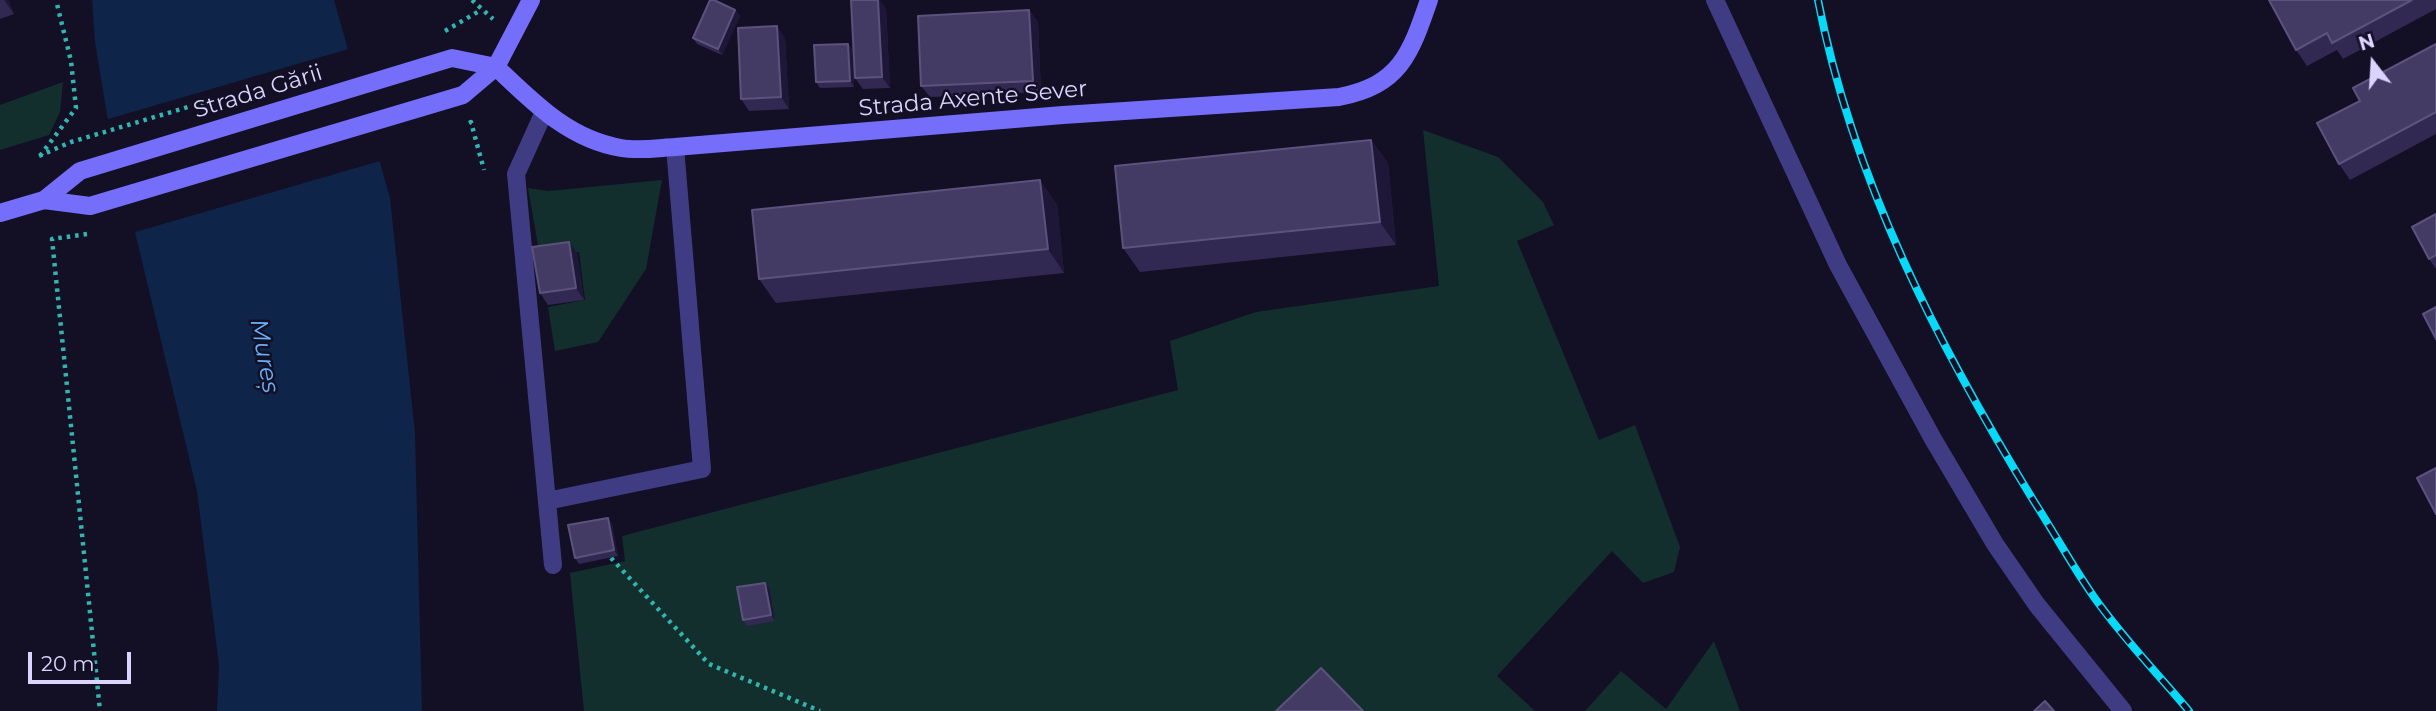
<!DOCTYPE html>
<meta charset="utf-8">
<style>
body{margin:0}
#map{position:relative;width:2436px;height:711px;overflow:hidden;background:#130f25;font-family:Montserrat,sans-serif}
canvas{display:block}
.north{position:absolute;left:2338px;top:28px;width:70px;height:70px;-webkit-text-stroke:5px #130f25;paint-order:stroke;rotate:343deg;font-size:19px;font-weight:700;line-height:28px;text-align:center;color:#dad4fe}
.north::after{content:'';display:block;margin:auto;width:24px;height:32px;background:#dad4fe;clip-path:polygon(50% 0,100% 100%,50% 72%,0 100%)}
.scale{position:absolute;left:28px;top:652px;width:103px;height:32px;box-sizing:border-box;border:4px solid #dad4fe;border-top:0;padding-left:9px;font-size:21px;line-height:24px;white-space:nowrap;color:#dad4fe;-webkit-text-stroke:5px #130f25;paint-order:stroke}
</style>
<div id="map">
<canvas width="2436" height="711"></canvas>
<div class="north">N</div>
<div class="scale">20 m</div>
</div>
<script>
const context = document.querySelector('canvas').getContext('2d');
context.lineJoin = 'round';
function fill(path, color) { context.fillStyle = color; context.fill(path, 'evenodd'); }
function strokePath(path, color, width, dash) { context.strokeStyle = color; context.lineWidth = width; context.lineCap = dash ? 'butt' : 'round'; context.setLineDash(dash || []); context.stroke(path); }
function drawText(font, color, halo, rows, align = 'center') {
  context.font = font + ' Montserrat,sans-serif'; context.lineWidth = 5; context.setLineDash([]); context.textBaseline = 'middle'; context.strokeStyle = halo; context.fillStyle = color; for (const [text, x, y, turn = 0] of rows) {
    context.save(); context.translate(x, y); context.rotate((+turn || 0) * Math.PI / 180); context.textAlign = isNaN(turn) ? turn : align; if (halo) context.strokeText(text, 0, 0); context.fillText(text, 0, 0); context.restore();
  }
}
fill(new Path2D(`
 M63,82L60,112L49,135L0,150V105Z
 M1423,130L1498,157L1543,202L1554,225L1517,241L1599,440L1635,425L1680,547L1674,572L1643,583L1612,551L1497,676L1535,711H584L570,573L625,561L622,536L1178,390L1170,341L1256,312L1439,286Z
 M662,180L646,269L598,342L555,351L548,307L585,300L579,252L540,257L528,188L548,191Z
 M1714,641L1740,711H1585L1621,671L1666,709Z`), '#122f2e');
fill(new Path2D(`
 M92,0H334L390,198L415,433L422,711H217L219,665L197,491L107,115L95,42Z`), '#0f2449');
fill(new Path2D(`
 M352,48L383,160L132,233L105,120Z`), '#130f25');
strokePath(new Path2D(`
 M472,0L493,19
 M445,31L481,10
 M469,123L471,122L484,170
 M39,156L71,142L215,99
 M40,156L76,108L71,61L56,0
 M87,234L52,239L100,711
 M611,558L709,664L820,711`), '#32b4af', 4.5, [3.5, 5]);
strokePath(new Path2D(`
 M1715,0L1838,265L1933,439L1995,544L2037,605L2123,711
 M544,112L516,174L553,565
 M547,501L702,469L675,147`), '#403c83', 18);
strokePath(new Path2D(`
 M496,67C533,102 568,139 621,148C638,151 658,148 675,147L1063,115L1339,97C1400,85 1410,55 1429,0
 M44,200L90,206L463,95L496,67L531,0
 M0,213L44,200L80,171L452,58L496,67`), '#746efb', 18);
const rail = new Path2D(`
 M1818,0C1853,181 1939,347 2035,503C2055,534 2073,567 2094,597C2122,637 2158,674 2189,711`);
strokePath(rail, '#06daf8', 8);
strokePath(rail, '#130f25', 5, [16]);
fill(new Path2D(`
 M0,0H8L14,14L0,19Z
 M2269,0H2436V9L2343,59L2337,50L2307,66L2296,50Z
 M886,8L890,88L863,89L855,78Z
 M735,10L740,16L722,55L697,44L693,38Z
 M1029,10L1038,22L1041,92L930,97L921,86Z
 M785,38L789,109L749,111L741,99Z
 M848,44L853,50L854,87L820,88L816,82Z
 M2436,44V134L2350,180L2339,164L2360,101Z
 M1371,140L1388,163L1396,245L1140,272L1123,248Z
 M1057,204L1064,273L776,303L759,279Z
 M2436,214V269L2429,259Z
 M577,253L584,300L548,305L540,293Z
 M608,518L612,524L618,556L579,564L575,558Z
 M765,583L770,589L775,621L747,626L743,620Z`), '#322952');
fill(new Path2D(`
 M4,0H8L14,14Z
 M878,0H880L886,8L890,88L882,77Z
 M735,10L740,16L722,55L718,49Z
 M1029,10L1038,22L1041,92L1033,81Z
 M777,26L785,38L789,109L781,97Z
 M848,44L853,50L854,87L850,81Z
 M1371,140L1388,163L1396,245L1380,222Z
 M1040,180L1057,204L1064,273L1048,249Z
 M569,242L577,253L584,300L576,288Z
 M608,518L612,524L618,556L614,550Z
 M765,583L770,589L775,621L771,615Z`), '#1e1738');
const building = new Path2D(`
 M710,0H714L735,10L718,49L693,38Z
 M851,0H878L882,77L855,78Z
 M2269,0H2412L2332,43L2327,33L2296,50Z
 M1029,10L1033,81L921,86L918,16Z
 M777,26L781,97L741,99L738,28Z
 M848,44L850,81L816,82L814,45Z
 M2436,44V112L2339,164L2317,123L2360,101L2353,88Z
 M1371,140L1380,222L1123,248L1115,166Z
 M1040,180L1048,249L759,279L752,210Z
 M2436,214V255L2429,259L2412,227Z
 M569,242L576,288L540,293L532,247Z
 M2436,307V339L2423,314Z
 M2436,468V514L2417,478Z
 M608,518L614,550L575,558L568,525Z
 M765,583L771,615L743,620L737,587Z
 M1321,668L1363,711H1276Z
 M2045,701L2054,711H2034Z`);
fill(building, '#443b64');
strokePath(building, '#5b537c', 2);
drawText('23px', '#dad4fe', '#130f25', [
 ["Strada Gării",258,92,-17],
 ["Strada Axente Sever",973,99,-5]
]);
drawText('italic 24px', '#65b2fb', '#130f25', [
 ["Mureș",264,356,80]
]);
</script>
